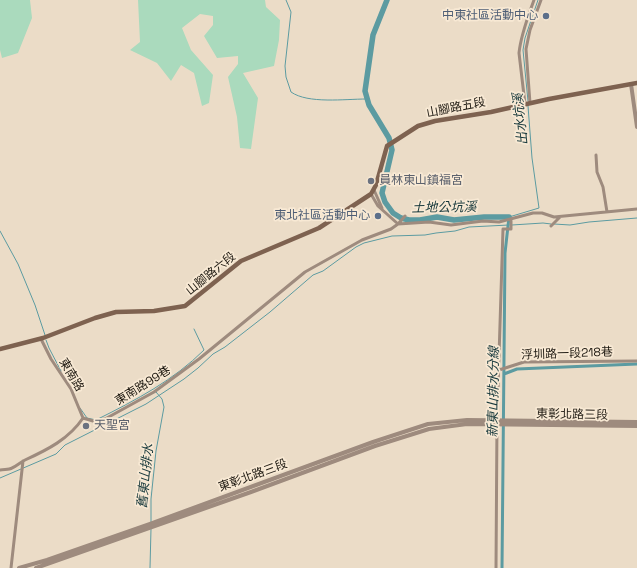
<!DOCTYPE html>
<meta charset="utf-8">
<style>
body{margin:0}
canvas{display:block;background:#ebdcc7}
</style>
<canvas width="637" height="568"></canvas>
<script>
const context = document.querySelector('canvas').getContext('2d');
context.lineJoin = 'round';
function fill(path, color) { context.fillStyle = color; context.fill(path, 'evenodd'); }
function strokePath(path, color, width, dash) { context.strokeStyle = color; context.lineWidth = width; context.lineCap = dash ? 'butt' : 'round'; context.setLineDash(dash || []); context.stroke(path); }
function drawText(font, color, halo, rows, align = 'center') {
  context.font = font + ' "Space Grotesk","Noto Sans TC",sans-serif'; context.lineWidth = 3.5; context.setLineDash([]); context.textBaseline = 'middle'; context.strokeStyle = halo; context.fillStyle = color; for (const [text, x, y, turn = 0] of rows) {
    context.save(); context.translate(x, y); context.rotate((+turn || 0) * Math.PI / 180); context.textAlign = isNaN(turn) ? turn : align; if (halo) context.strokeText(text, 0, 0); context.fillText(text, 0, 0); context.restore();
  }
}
fill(new Path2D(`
 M0,0H30L32,18L18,53L2,58L0,50Z
 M138,0H265L266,7L280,20L279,40L274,66L243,73L258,98L251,149L240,148L237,117L228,77L238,64V56L217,58L204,36L213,25V16L200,14L182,28L191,50L213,75L209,103L202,106L194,73L181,65L171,81L157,63L130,50L140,42Z`), '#aadabd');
strokePath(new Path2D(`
 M286,0L291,12L285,66L286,77L291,92C308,104 345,99 366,99
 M528,101L523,50L525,38L538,0
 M509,217L539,208L532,158L528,106
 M554,224L570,225L589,222L637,218
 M512,225L543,223L551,224
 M0,231L18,264L35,305L45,335
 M46,340L49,348L61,371
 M80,408L87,418L96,420
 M98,419C136,400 174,380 204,350L194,329
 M0,478L56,454L65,445L146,404L184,379L198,368L213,354L225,347L270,312L313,275L323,271L356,247L364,243L392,236L425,235L436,233L455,231L469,227L509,225
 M151,522V499L156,451L164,407L162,399L156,392
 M150,568L151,529`), '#5c9ba1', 1);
strokePath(new Path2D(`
 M504,374L517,369L637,364
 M502,568L505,253L509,217`), '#5c9ba1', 3);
strokePath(new Path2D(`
 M387,0L373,35L365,91L369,105L389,138L392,150L382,193L385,202L393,213L401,218L409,220H420L437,217L454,220L484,217H509`), '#5c9ba1', 5.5);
strokePath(new Path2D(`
 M530,103L526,49L530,30L541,0
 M525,104L519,53C521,34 528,17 534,0
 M596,155L597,172L603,187L607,212
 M374,190L382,208
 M371,194L378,206L398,224L429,222L451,225L483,221L499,222L533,213H542L554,217L637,209
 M551,226L560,217
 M41,339L51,359L71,389L83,418
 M499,370L524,362L637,361
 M83,418L93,421L105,419L154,392L199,359L305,272L362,240L391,229L398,224L405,216
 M0,470C4,469 9,470 12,468C17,466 21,462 25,460C47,450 69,439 83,418
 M11,568L23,461
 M496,568L497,420L503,229H511V220`), '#9e8b7e', 3);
strokePath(new Path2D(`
 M631,84L637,127
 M19,568L47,560L150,524L373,442L428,424L467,420L637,422
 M36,568L251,492L375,446L429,429L467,424L637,426`), '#9e8b7e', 4);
strokePath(new Path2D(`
 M0,349L43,338L95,318L116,312L154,311L185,306L241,261L319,228L371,194L376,185L387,146L418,126L435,121L491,112L549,99L637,83`), '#7e6250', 4.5);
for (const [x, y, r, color] of [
 [546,16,4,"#5c6f8a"],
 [371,181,4,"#6b7280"],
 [378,216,4,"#5c6f8a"],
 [86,426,4,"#6b7280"]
]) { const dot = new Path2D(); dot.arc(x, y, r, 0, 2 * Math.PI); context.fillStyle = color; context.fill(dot); strokePath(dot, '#f8e9d4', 1.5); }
drawText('12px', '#4e5e75', '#f8e9d4', [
 ["中東社區活動中心",538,16],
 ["東北社區活動中心",370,216]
], 'right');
drawText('12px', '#1f1a12', '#f8e9d4', [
 ["山腳路五段",456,108,-11],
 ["山腳路六段",211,274,-39],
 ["浮圳路一段218巷",567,354,-2],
 ["東南路",71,375,59],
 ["東南路99巷",143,386,-32],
 ["東彰北路三段",572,415,1],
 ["東彰北路三段",253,476,-20]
]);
drawText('12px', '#5b616d', '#f8e9d4', [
 ["員林東山鎮福宮",379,181],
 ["天聖宮",94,426]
], 'left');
drawText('italic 13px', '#18393c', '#f8e9d4', [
 ["出水坑溪",521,119,-96],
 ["土地公坑溪",444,208,-1],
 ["新東山排水分線",494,392,-89],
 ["舊東山排水",146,476,-84]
]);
</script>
